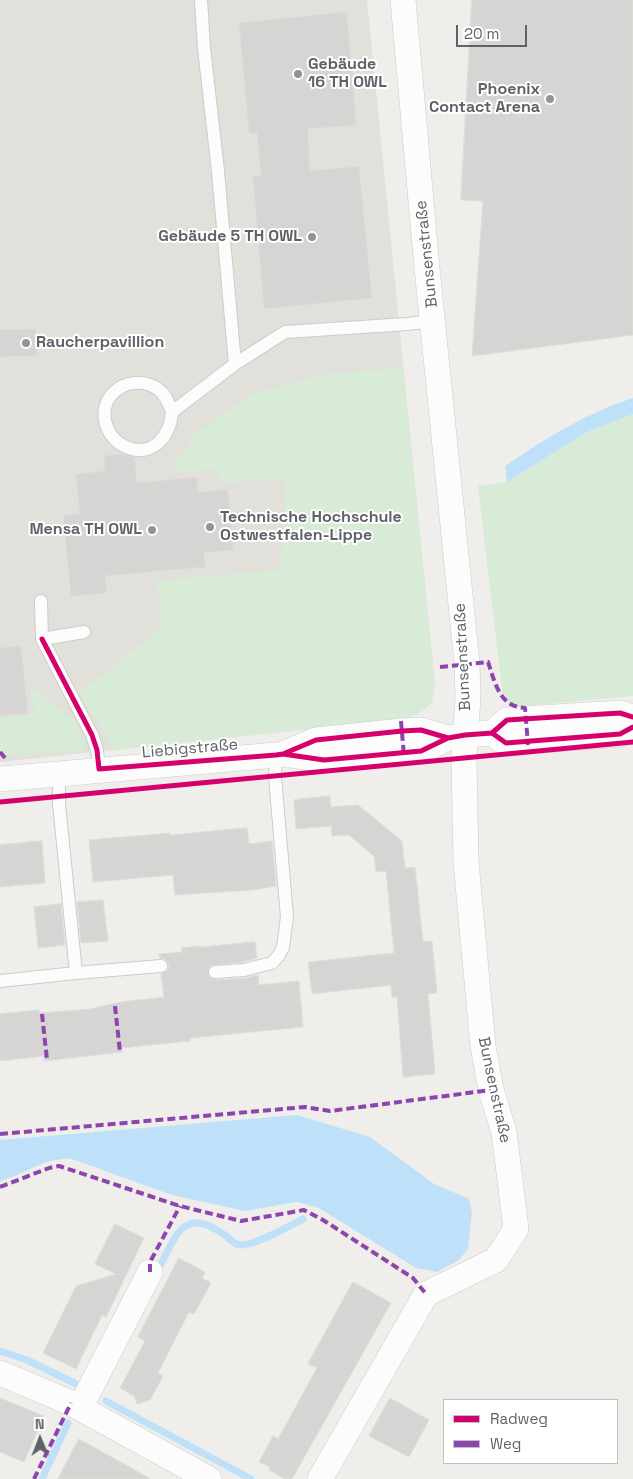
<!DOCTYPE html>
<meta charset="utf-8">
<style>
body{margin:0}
#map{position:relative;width:633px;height:1479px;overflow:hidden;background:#efeeea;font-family:"Space Grotesk",sans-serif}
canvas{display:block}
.legend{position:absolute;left:443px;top:1399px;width:175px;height:65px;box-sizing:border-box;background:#fff;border:1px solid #bfc1c3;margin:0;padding:6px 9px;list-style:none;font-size:15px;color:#5f6368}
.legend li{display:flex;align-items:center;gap:10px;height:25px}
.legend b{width:25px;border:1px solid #bfc1c3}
.north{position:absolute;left:15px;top:1414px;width:50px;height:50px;-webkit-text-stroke:4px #fff;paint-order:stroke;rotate:359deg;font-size:14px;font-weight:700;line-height:20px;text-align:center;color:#5f6368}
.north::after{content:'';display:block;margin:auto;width:18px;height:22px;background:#5f6368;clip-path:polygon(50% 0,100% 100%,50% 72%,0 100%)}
.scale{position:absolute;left:456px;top:25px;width:71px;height:22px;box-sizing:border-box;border:2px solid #5f6368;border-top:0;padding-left:6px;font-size:15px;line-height:18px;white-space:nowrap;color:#5f6368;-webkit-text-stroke:4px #fff;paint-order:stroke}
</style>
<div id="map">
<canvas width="633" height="1479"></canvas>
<ul class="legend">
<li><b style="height:6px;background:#d6006c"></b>Radweg</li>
<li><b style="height:6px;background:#8e44ad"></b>Weg</li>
</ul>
<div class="north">N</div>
<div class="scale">20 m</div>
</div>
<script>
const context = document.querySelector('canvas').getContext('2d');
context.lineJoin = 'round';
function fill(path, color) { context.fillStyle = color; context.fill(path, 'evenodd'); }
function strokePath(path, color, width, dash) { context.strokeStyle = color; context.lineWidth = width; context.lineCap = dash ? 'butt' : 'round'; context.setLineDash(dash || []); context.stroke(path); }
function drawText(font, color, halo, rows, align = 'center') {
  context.font = font + ' "Space Grotesk",sans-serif'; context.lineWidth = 4; context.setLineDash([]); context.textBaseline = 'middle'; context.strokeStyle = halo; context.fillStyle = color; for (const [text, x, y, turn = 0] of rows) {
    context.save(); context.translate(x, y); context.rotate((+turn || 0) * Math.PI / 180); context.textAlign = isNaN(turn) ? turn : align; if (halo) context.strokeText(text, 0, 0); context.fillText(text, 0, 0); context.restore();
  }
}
fill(new Path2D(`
 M0,0H367L435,685L432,703L418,714L403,719L0,762Z`), '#e2e0da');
fill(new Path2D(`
 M403,368L435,685L432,703L418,714L403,719L116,750L78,693L162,628L157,581L280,570L286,481L219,482L216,469L177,472L174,461L189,447L193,435L253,394L325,374Z
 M633,414V696L512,707L503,698L478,486L507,482L585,433Z
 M30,686L76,722L87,750L0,756V718L35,714Z`), '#d8ebd6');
fill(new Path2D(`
 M633,398V414L585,433L507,482L505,466C545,439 586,413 633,398Z
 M297,1115L370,1137L434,1184L469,1199L472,1213L468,1249L459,1260L437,1272L416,1268L319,1208L297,1202L245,1211L172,1195L72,1159C46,1157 25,1174 0,1181V1140Z`), '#bfe0f9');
strokePath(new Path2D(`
 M160,1266C177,1233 185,1205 226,1236C231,1240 236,1246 242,1245C258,1244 287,1227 303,1219
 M0,1351L27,1360L76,1384
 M106,1401L251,1479
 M42,1479L68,1423`), '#bfe0f9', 7);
const building = new Path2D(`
 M472,0H633V335L472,356L483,201L461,200Z
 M347,12L356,125L308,129L310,171L359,166L372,298L264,309L253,176L261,175L257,133H249L239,23Z
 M36,329L37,356L0,357V330Z
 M122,454L135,458L137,483L197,477L198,492L228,489L234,550L204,553L205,567L105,576L107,593L71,596L63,515L80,514L76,474L105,471L104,456Z
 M21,646L28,713L0,716V648Z
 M330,796L331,807L358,805L402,841L405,868L415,867L423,942L432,941L437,993L428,994L435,1074L403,1077L397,997H392L391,985L312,994L308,962L394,953L386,871L376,872L374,856L349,835L332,836L331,826L296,829L294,800Z
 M247,828L249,844L272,841L276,886L253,890L175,895L173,875L93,882L89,840L170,833V835Z
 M42,841L45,883L0,887V845Z
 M103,900L108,941L81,943L77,902Z
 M61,904L65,945L38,948L34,907Z
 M255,942L257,958L243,962L211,965L208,969V976L216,980L245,978L258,975L259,985L299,981L303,1027L190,1038V1041L121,1048L122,1052L44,1061V1056L0,1061V1014L39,1010V1013L90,1009L121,1002L164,997L161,974L168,970L169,965L165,959L160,958L159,954L182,952L181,948L199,946V947Z
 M115,1224L144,1238L106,1317L102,1315L76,1369L43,1353L76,1286L116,1274L95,1264Z
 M179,1258L205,1272L202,1278L211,1283L194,1314L189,1312L158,1373L163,1376L150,1400L137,1404L134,1396L120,1388L145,1341L138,1337Z
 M353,1282L391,1303L292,1479H285L269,1470L270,1467L259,1462L273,1436L278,1439L317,1368L308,1364Z
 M0,1398L44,1416L24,1462L0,1452Z
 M390,1398L429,1420L409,1457L369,1436Z
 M79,1439L151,1479H58Z`);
fill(building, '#d6d5d3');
strokePath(building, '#deddd9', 1);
const lane = new Path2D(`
 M201,0L204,48L218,171L235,364
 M172,412C169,404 166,395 159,390C145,379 125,381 113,393C97,410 105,438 126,447C152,458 170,437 172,412L235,364L285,332L407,324L433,321
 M41,601L42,639L92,735L97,750L99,769
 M42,639L84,632
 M215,972L244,970L272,963L279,955L283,947L287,917L275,777L276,755
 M76,973L161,966
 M0,981L76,973L59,804V773`);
const street = new Path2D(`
 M492,733L506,743L620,734L633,727
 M283,754L324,760L421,751L448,738L465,735L492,733L507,720L620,713L633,717
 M0,779L276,755L283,754L316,740L402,731L421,730L448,738
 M0,1373L71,1403L209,1479
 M80,1408L150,1272
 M320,1479L426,1294L496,1260L516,1229L504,1132L491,1090L483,1046L466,862L464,759L468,696L467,664L427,268L403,0`);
strokePath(lane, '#cbcccc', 14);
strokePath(street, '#cbcccc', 26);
strokePath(lane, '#fdfcfc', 12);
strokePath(street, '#fdfcfc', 25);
strokePath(new Path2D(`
 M440,667L488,662C495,682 499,707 525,708L528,745
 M401,721L404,756
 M0,752L5,758
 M115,1006L120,1052
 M42,1014L47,1060
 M0,1134L305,1107L330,1111L491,1090
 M0,1187L49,1168L59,1166L180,1206L241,1221L304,1210L323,1220L413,1278L426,1294
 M150,1272V1262L180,1206
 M34,1479L71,1403`), '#8e44ad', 4, [8, 4]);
strokePath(new Path2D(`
 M42,639L92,735L97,750L99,769L276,755L283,754L316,740L402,731L421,730L448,738
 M492,733L506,743L620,734L633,727
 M283,754L324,760L421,751L448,738L465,735L492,733L507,720L620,713L633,717
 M0,802L633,742`), '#d6006c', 5);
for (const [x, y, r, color] of [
 [298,74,5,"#919496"],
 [550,99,5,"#919496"],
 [312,237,5,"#919496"],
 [26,343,5,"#919496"],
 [210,527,5,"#919496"],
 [152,530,5,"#919496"]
]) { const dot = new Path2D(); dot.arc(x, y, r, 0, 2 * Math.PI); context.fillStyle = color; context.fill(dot); strokePath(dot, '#fff', 2); }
drawText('bold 16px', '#5f6368', '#fff', [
 ["Gebäude",308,65],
 ["16 TH OWL",308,83],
 ["Phoenix",540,90,"right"],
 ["Contact Arena",540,108,"right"],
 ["Gebäude 5 TH OWL",302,237,"right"],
 ["Raucherpavillion",36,343],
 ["Technische Hochschule",220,518],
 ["Ostwestfalen-Lippe",220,536],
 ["Mensa TH OWL",142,530,"right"]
], 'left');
drawText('16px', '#5f6368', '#fff', [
 ["Bunsenstraße",427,254,-96],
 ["Bunsenstraße",463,657,-93],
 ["Liebigstraße",190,749,-5],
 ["Bunsenstraße",494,1090,78]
]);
</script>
